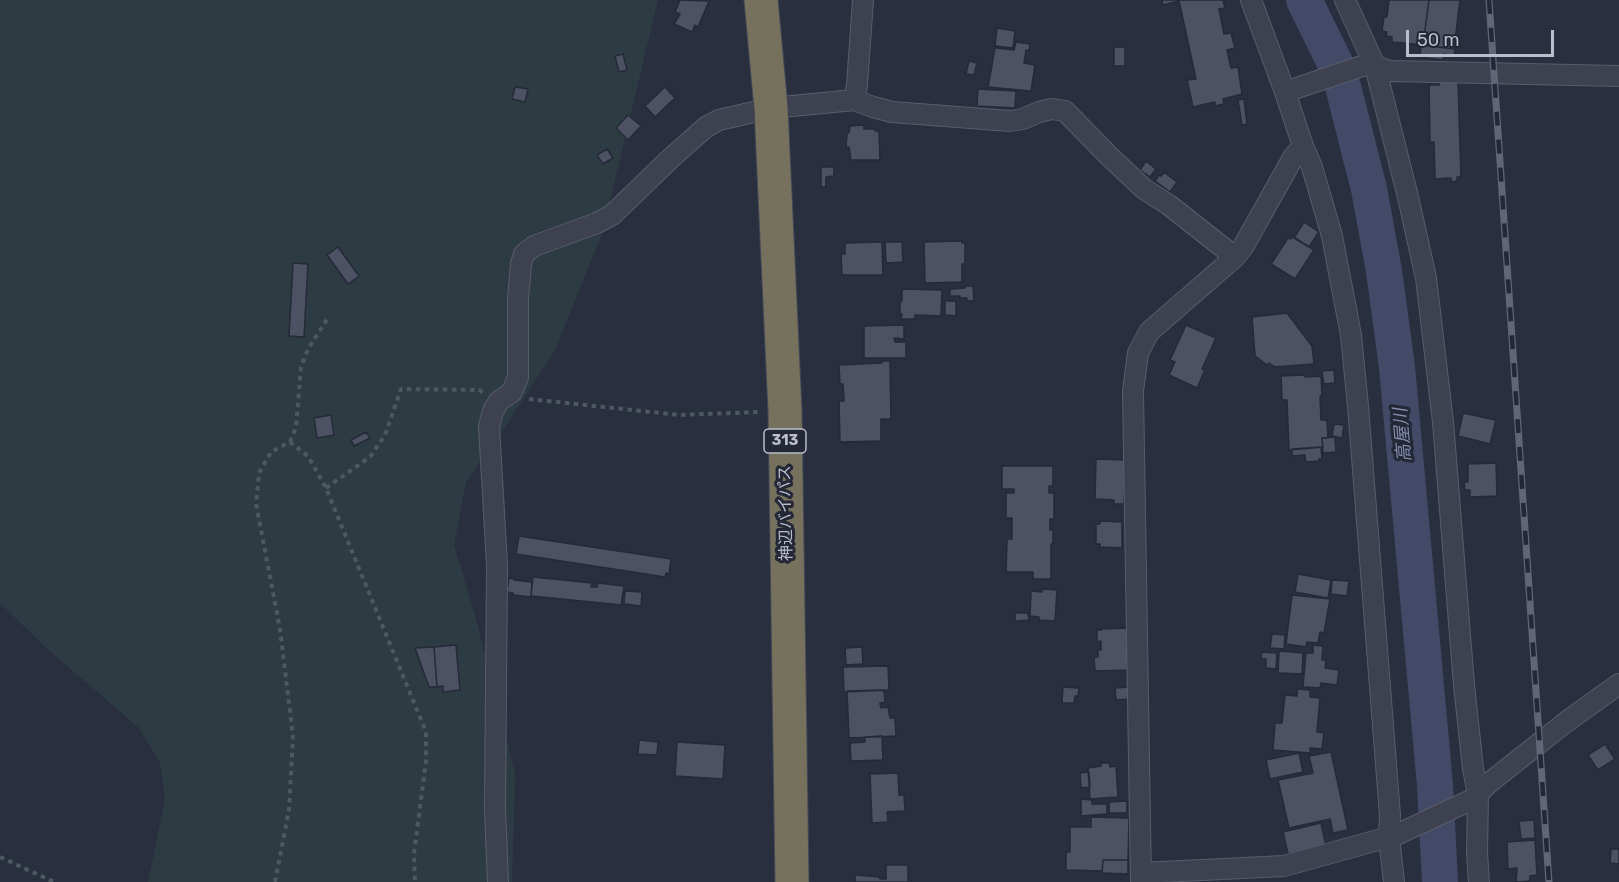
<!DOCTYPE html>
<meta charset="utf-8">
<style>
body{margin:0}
#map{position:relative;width:1619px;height:882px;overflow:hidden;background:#2a2f40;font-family:Rubik,sans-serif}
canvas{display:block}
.scale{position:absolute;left:1406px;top:30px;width:148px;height:27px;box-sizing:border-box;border:3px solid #bbbeca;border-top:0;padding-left:8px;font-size:18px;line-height:21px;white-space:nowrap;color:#bbbeca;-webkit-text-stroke:4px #232736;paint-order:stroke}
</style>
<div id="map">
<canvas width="1619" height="882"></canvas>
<div class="scale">50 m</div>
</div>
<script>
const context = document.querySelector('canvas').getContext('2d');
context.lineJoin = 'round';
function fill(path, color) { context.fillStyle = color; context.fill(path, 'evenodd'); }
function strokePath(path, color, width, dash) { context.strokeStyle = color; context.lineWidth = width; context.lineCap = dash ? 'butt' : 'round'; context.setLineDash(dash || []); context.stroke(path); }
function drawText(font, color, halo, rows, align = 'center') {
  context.font = font + ' Rubik,"Noto Sans JP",sans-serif'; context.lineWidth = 6; context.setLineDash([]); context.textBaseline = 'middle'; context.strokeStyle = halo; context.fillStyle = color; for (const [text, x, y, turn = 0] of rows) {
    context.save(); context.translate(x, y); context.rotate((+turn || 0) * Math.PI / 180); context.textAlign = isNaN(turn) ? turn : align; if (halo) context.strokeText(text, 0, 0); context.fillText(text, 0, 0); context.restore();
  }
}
fill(new Path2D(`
 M0,0H658L602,234L555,350L501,433L466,482L454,545L475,615L515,774L512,882H148L165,799L160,762L138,727L45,647L0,603Z`), '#2d3c42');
strokePath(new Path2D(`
 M1304,0L1339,71L1369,189L1384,271L1397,367L1435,785L1440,882`), '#424a67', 36);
const building = new Path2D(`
 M680,0L709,1L698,27L695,25L692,32L674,24L680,14L675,12Z
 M1162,0H1223L1225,8L1219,9L1224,34L1231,33L1235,48L1227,50L1231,68L1238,67L1242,94L1223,99L1224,104L1215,106V102L1193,107L1187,80L1196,79L1179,1L1163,5Z
 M1389,0H1429L1423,45L1392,42V37L1386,36L1387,32L1382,31L1384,17H1387Z
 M1429,0H1460L1454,49L1423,45Z
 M997,28L1015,31L1013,48L995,46Z
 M1016,42L1030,44L1029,51L1026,50L1024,63L1035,65L1031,91L988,87L995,48L1014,50Z
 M1421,45L1455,49L1454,56L1444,54L1443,60L1420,57Z
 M1114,47H1125V66H1114Z
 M623,54L627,70L619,72L615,56Z
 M969,61L977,63L974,75L966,74Z
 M1439,81H1458L1461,177H1457V181L1451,182V178L1435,179L1434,142H1430L1429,85H1439Z
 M515,87L528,89L525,102L512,99Z
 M665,87L675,98L655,117L645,106Z
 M978,89L1016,91L1015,108L977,106Z
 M1244,99L1247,124L1242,125L1238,100Z
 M628,115L641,126L628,140L616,128Z
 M864,125V129H875V131H879L880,160H851L849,147H846L847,133H849L850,126Z
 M607,149L613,158L603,164L597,155Z
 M1146,161L1156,169L1150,177L1140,170Z
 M821,167H834V176L826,177V187H821Z
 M1164,172L1177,182L1170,192L1155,181L1159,175L1161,176Z
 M1304,222L1319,232L1309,247L1294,238Z
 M1292,236L1314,250L1295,279L1271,264L1288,238L1291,239Z
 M962,241V243H965V264H962V282L925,283L924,242Z
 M882,242L883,275H842L841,254H845V243Z
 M885,242H902L903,262L886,263Z
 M338,247L359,276L348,284L327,255Z
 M293,263L308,264L304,337L289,336Z
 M965,286H973L974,301H967V298H960V296H950V289L965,288Z
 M902,289L942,290L941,316L915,315V319H901L902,314L900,315V300L902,301Z
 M945,301H956V316L945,315Z
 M1287,313L1312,346L1314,364L1275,367L1269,363L1267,365L1255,356L1252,317Z
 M904,325V339L894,338L895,342H906V358H864V326Z
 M1186,325L1216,338L1202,369L1205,370L1197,388L1169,375L1175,362L1170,360Z
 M882,361H890L891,419H881V441L840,442L839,401H844L843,384H840L839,365L882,363Z
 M1334,370L1335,383L1324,384L1322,371Z
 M1304,375L1305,377L1321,376L1322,396H1320L1321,420H1327L1328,438H1322L1323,447L1289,450L1287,400H1282L1281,376Z
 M1463,413L1496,420L1490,444L1458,436Z
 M331,415L334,435L317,438L314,418Z
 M1334,424L1344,425L1342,438L1332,436Z
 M366,432L370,438L354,446L351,440Z
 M1335,437L1336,452L1323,453L1322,438Z
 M1321,447L1322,459H1319L1320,461L1306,462L1305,455L1292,456V449Z
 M1096,459L1126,460L1124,504H1114V500L1095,499Z
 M1496,463L1497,496L1470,497V490H1465L1464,482H1468V464Z
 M1002,466H1053V486H1049V493H1054V519H1050V530H1053V544H1051V579H1033V572H1006L1007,539H1012V518H1006V493H1014V489H1002Z
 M1100,521L1122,522V548L1100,547V544H1096V524H1100Z
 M519,536L671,559L669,574L666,573L665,577L516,554Z
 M1298,574L1331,580L1328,598L1295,592Z
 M533,577L592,583L591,587H597L598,583L624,586L621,605L531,596Z
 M509,578L514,579V580L532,582L531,597L513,595V593L507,592Z
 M1332,580L1349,581L1347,596L1331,594Z
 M1042,589L1057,590L1055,621L1039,620V617L1030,616L1031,591L1042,592Z
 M625,591L642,592L641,606L624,604Z
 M1292,595L1330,599L1324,633L1320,632L1318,643L1307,642L1306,647L1286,644Z
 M1015,613H1028L1029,620L1015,621Z
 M1127,628L1129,670L1095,671L1094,657H1098V650H1101V641L1097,642V630H1101V629Z
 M1272,634L1285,635L1284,649L1270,648Z
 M456,645L460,690L443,692V686L437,687L434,647Z
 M1313,645L1323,646L1322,660H1326L1325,668L1339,670L1337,685L1321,683L1320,688L1303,687L1306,653H1313Z
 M434,647L437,687H429L415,648Z
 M862,647L863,664L846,665L845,648Z
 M1279,651L1303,653L1302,674L1278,673Z
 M1262,652L1277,653L1276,669L1266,668V659H1261Z
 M888,666L889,690L844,692L843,667Z
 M1063,687L1079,688L1078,696H1075L1074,703H1062Z
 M1129,687V699L1116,700L1115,688Z
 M1297,689L1310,690V697L1320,698L1317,732L1324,733L1322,749L1310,748V753L1273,750L1275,723H1282L1285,695L1297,696Z
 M884,690L885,702L880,703L881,708L888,707L890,718H895L896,736L849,738L847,691Z
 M882,736L883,760L851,761L850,743L865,742V737Z
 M639,740L658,742L657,755L638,754Z
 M677,742L725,745L723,779L675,776Z
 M1605,744L1615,759L1598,770L1588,755Z
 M1331,752L1348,830L1333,833L1330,819L1289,828L1278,780L1313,773L1309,756Z
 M1299,753L1303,772L1270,779L1266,760Z
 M1101,763H1109L1110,767L1116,766L1118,797L1090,799L1088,768L1101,766Z
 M1089,772L1090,787L1081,788L1080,773Z
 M898,773L899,795H904L905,811L887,812L888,822L872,823L870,774Z
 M1081,799L1092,800V804H1107V814L1081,816Z
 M1127,801V813H1109V802Z
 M1091,817L1129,818L1128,860H1103L1102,871L1066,870V852H1070V827H1091Z
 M1534,820L1535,838L1521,839L1519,821Z
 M1321,823L1326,846L1288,854L1283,832Z
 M1535,840L1537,875L1530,876V881L1516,882L1517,868L1508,869L1507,842Z
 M1611,849H1619V864L1610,863Z
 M1103,860H1128V874L1102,873Z
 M886,865H908V882H855V875L880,877V879H886Z`);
fill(building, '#4c5164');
strokePath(building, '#252938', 1.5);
const street = new Path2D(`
 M1251,0L1285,92
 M1345,0L1375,66L1408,197L1426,278L1443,422L1464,685L1473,769L1478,794L1477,852L1479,882
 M854,100L873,107L892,112L1010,121L1023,119L1039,112L1052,109L1065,111L1108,155L1144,189L1169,205L1235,257
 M1303,146L1312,167L1332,236L1351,335L1358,406L1390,815L1389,837L1394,882
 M1141,873L1284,866L1396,835L1471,800L1489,783L1566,722L1619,684
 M498,882L495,809L497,565L489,426L493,411L499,401L512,392L518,377V299L521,264L524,254L534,246L597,223L612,215L671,158L706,127L719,120L771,108L854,100L857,85L863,0
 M1141,882L1133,391L1138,353L1149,332L1235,257L1243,247L1294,156L1303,146L1285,92L1368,64L1390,71L1619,76`);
const highway = new Path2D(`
 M761,0L771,108L785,411L792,882`);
strokePath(street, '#595d6b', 22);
strokePath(highway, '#464a58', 35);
strokePath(new Path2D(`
 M529,399L679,415L760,412
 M290,442L296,427L301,367L308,349L329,316
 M326,488L370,457L385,435L401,389L479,390L484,393
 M0,857L54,882
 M275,882L289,810L293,737L280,629L256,504L259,473L271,452L290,442L308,456L326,488L426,732V761L414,854L415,882`), '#4c5960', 4, [4.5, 4.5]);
strokePath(street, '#3e4250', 20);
strokePath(highway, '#75715c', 33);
const rail = new Path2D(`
 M1489,0L1549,882`);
strokePath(rail, '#616577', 7);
strokePath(rail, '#232736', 4.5, [14]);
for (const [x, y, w] of [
 [785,441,42]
]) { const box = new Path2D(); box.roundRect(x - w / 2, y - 12, w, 24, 4.5); context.fillStyle = '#232736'; context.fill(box); strokePath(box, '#bbbeca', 1.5); }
drawText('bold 15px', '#bbbeca', null, [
 ["313",785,441]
]);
drawText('16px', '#bbbeca', '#232736', [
 ["神辺バイパス",786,513,-91]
]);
drawText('italic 18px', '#868eae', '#232736', [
 ["高屋川",1403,435,-95]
]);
</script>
